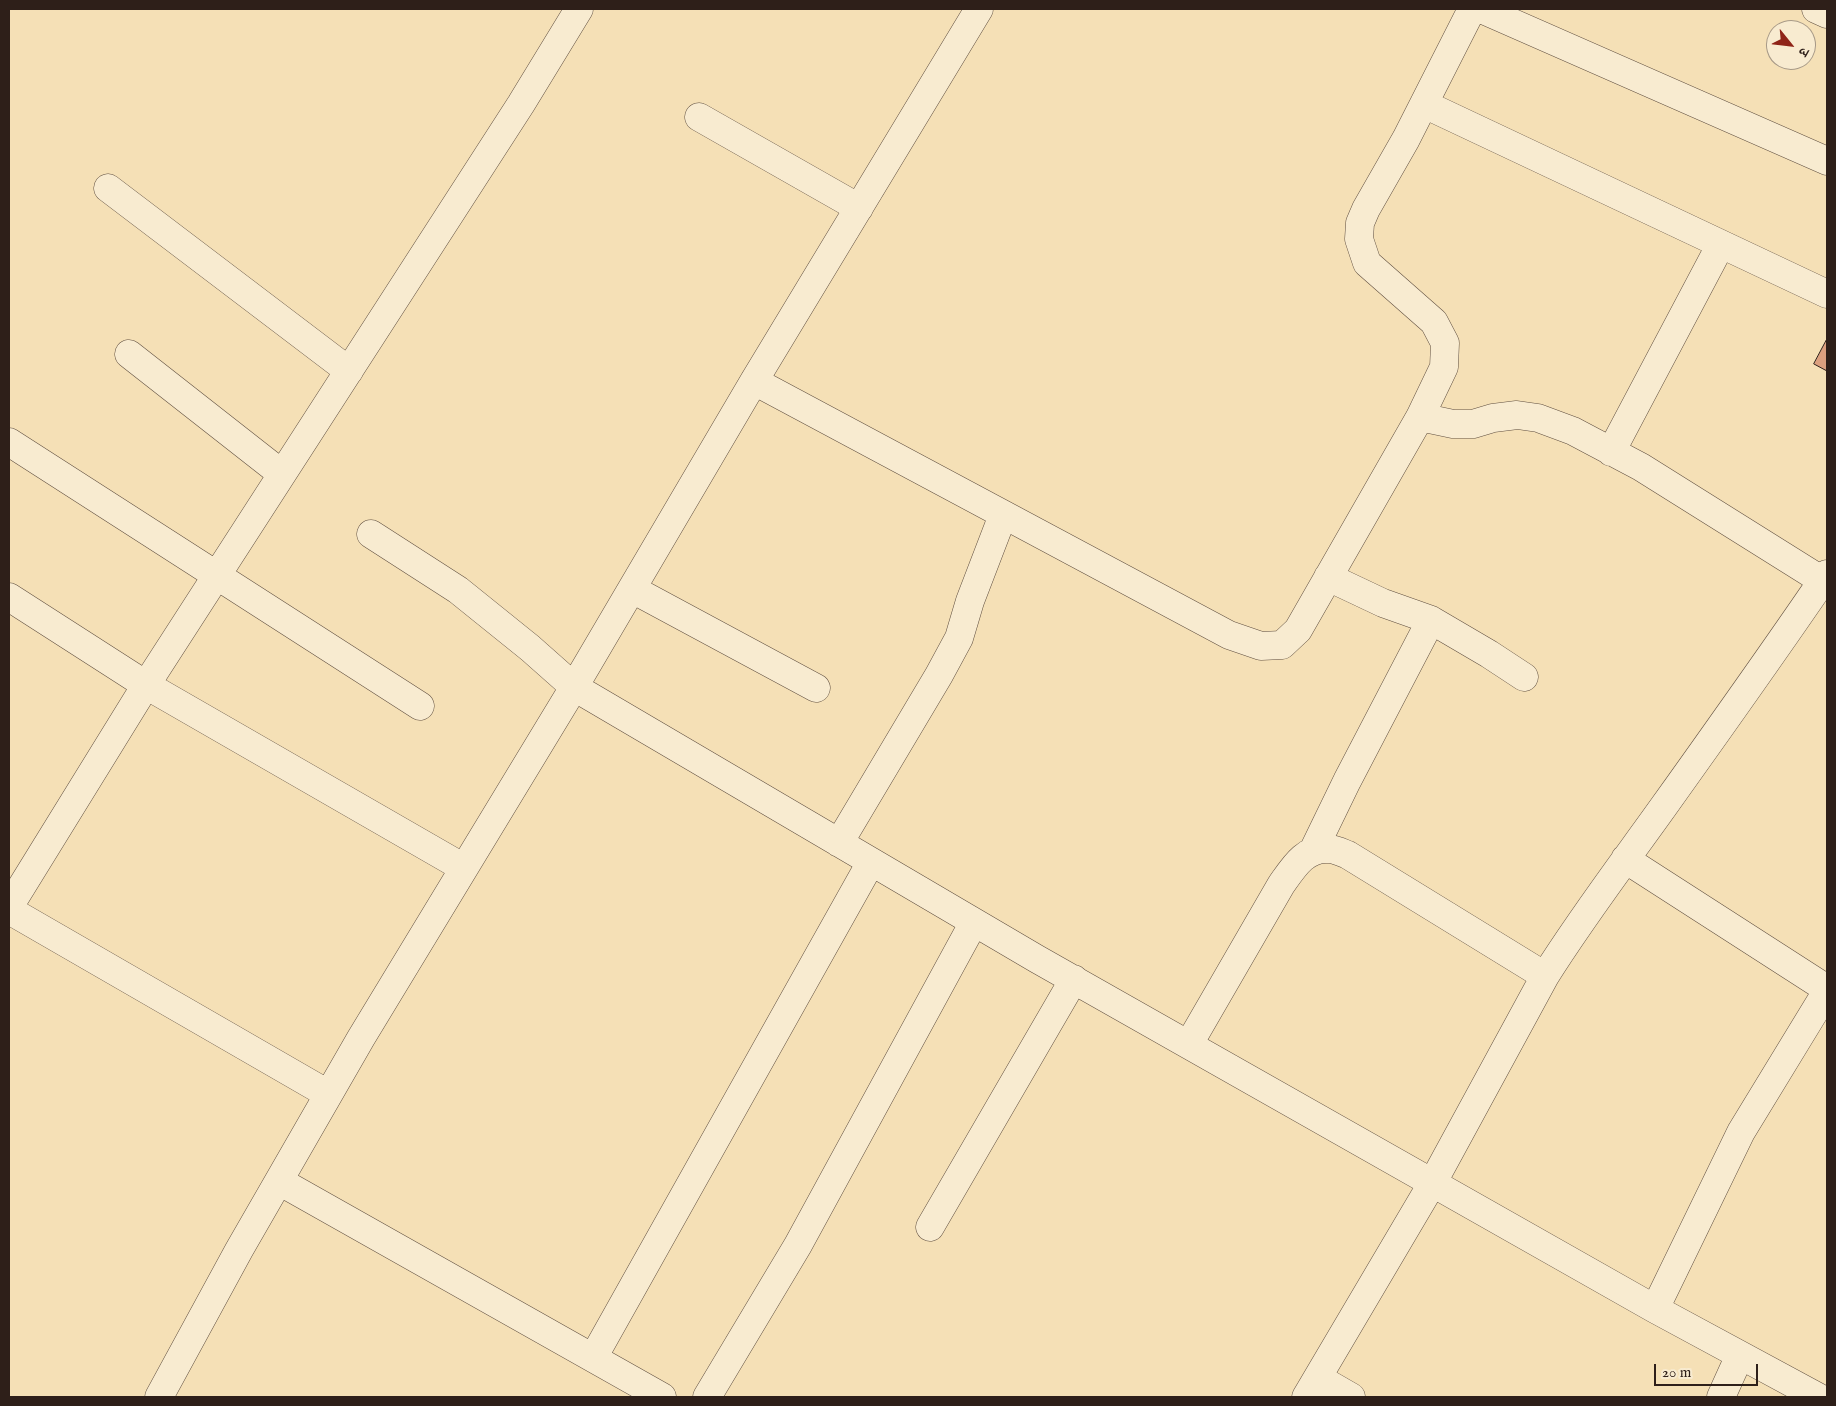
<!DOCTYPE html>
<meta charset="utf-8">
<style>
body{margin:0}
#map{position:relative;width:1836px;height:1406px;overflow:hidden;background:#f5e0b6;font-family:"IM FELL English","Noto Serif Devanagari",serif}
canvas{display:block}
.frame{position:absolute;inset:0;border:10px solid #2e1f19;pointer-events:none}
.north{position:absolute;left:1766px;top:20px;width:50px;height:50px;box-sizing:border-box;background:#f8ebd0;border:1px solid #a79987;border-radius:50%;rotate:119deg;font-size:14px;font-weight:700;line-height:20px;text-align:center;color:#2e1f19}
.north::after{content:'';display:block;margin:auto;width:18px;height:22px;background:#8f2418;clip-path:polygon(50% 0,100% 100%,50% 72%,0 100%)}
.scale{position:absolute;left:1654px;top:1364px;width:104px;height:22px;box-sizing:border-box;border:2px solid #2e1f19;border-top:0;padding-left:6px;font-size:15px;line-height:18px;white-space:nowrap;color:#2e1f19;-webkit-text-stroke:4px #f8ebd0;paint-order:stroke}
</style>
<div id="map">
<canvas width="1836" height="1406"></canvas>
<div class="frame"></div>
<div class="north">उ</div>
<div class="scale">20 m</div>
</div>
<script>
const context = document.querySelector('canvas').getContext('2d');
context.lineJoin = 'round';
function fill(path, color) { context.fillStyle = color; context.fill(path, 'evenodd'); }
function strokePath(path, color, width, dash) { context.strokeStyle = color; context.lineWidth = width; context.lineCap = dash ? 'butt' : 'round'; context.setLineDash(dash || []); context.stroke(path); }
const building = new Path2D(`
 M1827,339V371L1814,364Z`);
fill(building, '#dca07f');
strokePath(building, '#2e1f19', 1);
const minor = new Path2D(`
 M1481,9L1827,161
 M1816,9L1827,14
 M1424,104L1827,294
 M699,117L859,208
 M108,188L349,371
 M129,354L282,474
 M754,381L1229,635L1261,646L1282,645L1298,630L1420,417L1444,367L1445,343L1434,322L1367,263L1359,239L1360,223L1366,209L1406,139L1472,9
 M1420,417L1453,424H1473L1493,418L1517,415L1538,418L1573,431L1641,467L1823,581
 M9,442L420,706
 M1611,452L1721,244
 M371,534L458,590L530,648L574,687L1037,959L1655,1309L1818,1397
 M1328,577L1383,603L1431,620L1489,654L1524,677
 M632,589L816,688
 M9,597L146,685L464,868
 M839,843L939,675L959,638L970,601L1003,515
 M1313,851L1347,781L1431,620
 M1625,859L1827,989
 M9,907L146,685L521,104L579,9
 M9,910L328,1094
 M1189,1044L1281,885C1293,868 1305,847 1329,849C1335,849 1343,853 1348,855L1545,976
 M279,1181L662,1397
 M930,1227L1074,979
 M1655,1309L1741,1132L1827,991
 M593,1358L871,862
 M1318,1378L1351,1397
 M159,1397L239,1250L361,1038L574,687L754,381L979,9
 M707,1397L798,1245L974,922
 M1306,1397L1433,1182L1545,976C1582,917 1624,862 1664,806C1719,729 1774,652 1827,574
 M1721,1397L1740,1355`);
strokePath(minor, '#604f40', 29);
strokePath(minor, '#f8ebd0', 28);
</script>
